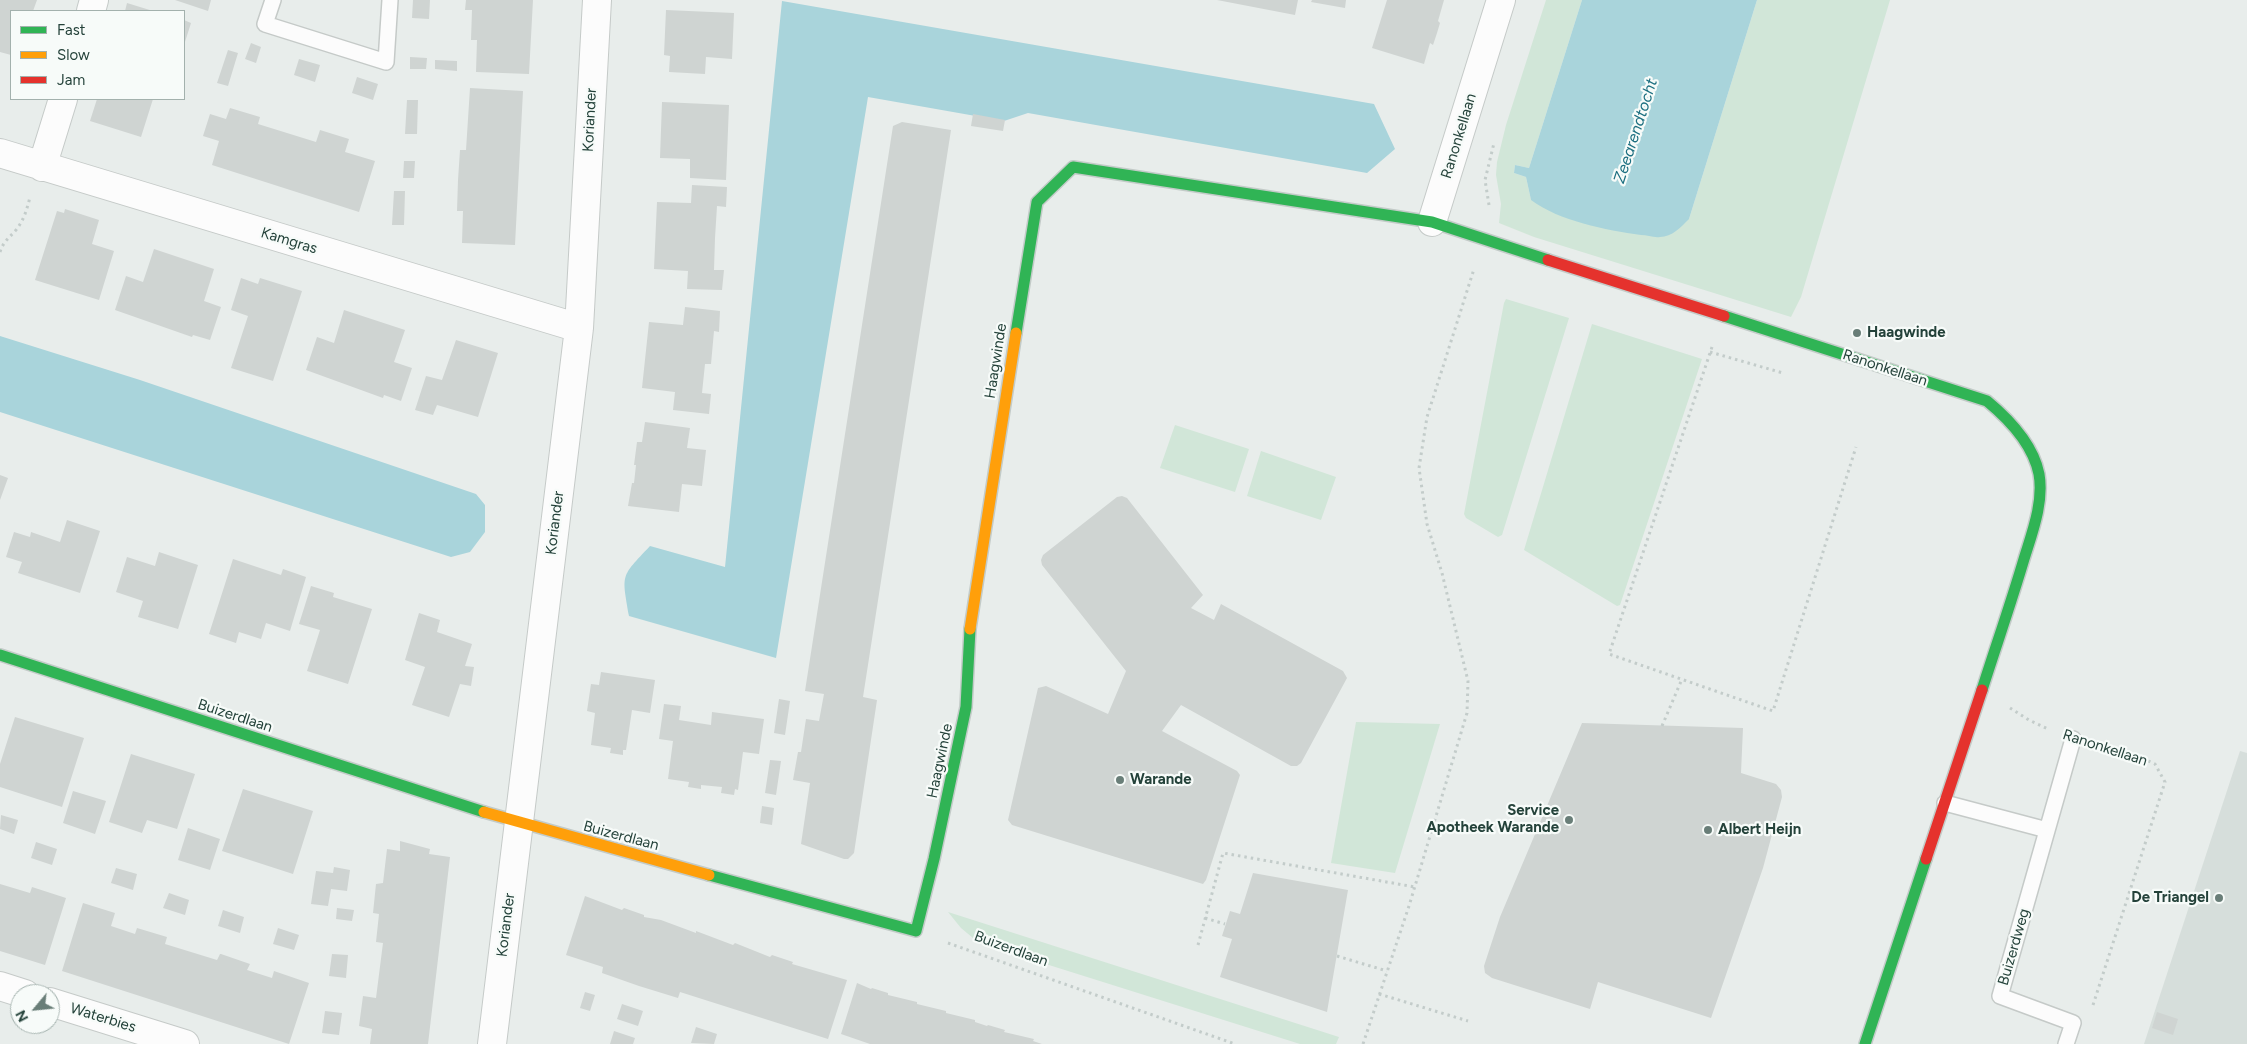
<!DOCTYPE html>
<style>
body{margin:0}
#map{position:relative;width:2247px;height:1044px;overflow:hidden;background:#e8edeb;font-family:Figtree,sans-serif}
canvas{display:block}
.legend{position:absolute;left:10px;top:10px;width:175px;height:90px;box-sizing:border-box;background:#f7fbf9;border:1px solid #a3b1ad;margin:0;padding:6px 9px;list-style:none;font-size:15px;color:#24423a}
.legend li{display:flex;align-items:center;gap:10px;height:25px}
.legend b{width:25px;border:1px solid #a3b1ad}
.north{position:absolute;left:10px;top:984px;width:50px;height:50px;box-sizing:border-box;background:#f7fbf9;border:1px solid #a3b1ad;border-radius:50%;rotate:242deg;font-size:14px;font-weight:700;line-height:20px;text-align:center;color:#24423a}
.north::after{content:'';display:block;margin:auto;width:18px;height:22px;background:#697e78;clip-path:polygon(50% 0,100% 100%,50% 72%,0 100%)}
</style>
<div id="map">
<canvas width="2247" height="1044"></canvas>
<ul class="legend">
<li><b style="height:6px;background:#30b455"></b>Fast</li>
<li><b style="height:6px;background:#ff9f0a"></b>Slow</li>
<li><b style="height:6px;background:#e5322d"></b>Jam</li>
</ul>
<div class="north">N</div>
</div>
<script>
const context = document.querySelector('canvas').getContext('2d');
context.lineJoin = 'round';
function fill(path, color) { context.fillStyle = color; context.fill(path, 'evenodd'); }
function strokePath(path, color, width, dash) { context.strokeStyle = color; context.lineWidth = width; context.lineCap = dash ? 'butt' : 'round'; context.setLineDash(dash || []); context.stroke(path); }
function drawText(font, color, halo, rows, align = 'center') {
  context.font = font + ' Figtree,sans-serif'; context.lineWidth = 4.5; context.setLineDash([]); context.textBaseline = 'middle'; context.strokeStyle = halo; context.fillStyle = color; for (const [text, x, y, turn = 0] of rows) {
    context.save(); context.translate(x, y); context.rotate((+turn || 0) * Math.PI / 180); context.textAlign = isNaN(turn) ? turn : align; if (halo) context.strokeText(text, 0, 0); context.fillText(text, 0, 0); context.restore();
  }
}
fill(new Path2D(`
 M2240,751L2247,753V1044H2144Z`), '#d6dedb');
fill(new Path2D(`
 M1546,0H1582L1529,168L1515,165L1514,173L1526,177L1531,200L1689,219L1757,0H1890L1801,297L1791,317L1534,237L1499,223L1501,204L1496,175L1497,162L1506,125Z
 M1506,299L1569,318L1502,535L1498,537L1466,518L1464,514L1504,303Z
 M1592,324L1702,359L1620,605L1617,606L1524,550Z
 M1175,425L1249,449L1235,492L1160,468Z
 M1261,451L1336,477L1321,520L1247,496Z
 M1356,722L1440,724L1395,873L1331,863Z
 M948,912L1339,1037L1336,1044H1300L979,943L961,928Z`), '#d1e6d8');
fill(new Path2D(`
 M1582,0H1757L1689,219C1681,227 1672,237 1660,237C1654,238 1647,235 1641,235C1606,230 1559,221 1531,200L1526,177L1514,173L1515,165L1529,168Z
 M782,1L1374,104L1395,149L1367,173L1028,113L1004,121L868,97L776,658L629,616C622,573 620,578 650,546L725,567Z
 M0,336L140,380L476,494L485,505V532L470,552L451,557L0,412Z`), '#a9d4db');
fill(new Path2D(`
 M0,0H37L33,11H11V55L0,52Z
 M175,0H211L208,11Z
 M413,0H430L429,19L412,18Z
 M466,0H533L529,74L476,72L477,40H471L472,10H465Z
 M1217,0H1298L1295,15Z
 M1312,0H1346L1345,8L1311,2Z
 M1387,0H1444L1438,21L1440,23L1437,33L1433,45L1430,43L1424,64L1372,48Z
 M127,3L153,11H125Z
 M666,10L734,13L732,59L706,57L705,74L669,72L670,56L664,55Z
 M184,20L191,23L184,45Z
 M251,43L261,47L256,63L245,59Z
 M228,50L238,53L228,86L217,83Z
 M410,57L427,58L426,69H410Z
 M299,59L320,65L315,82L294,75Z
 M435,60L457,61V71L435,69Z
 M357,77L378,84L373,100L352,93Z
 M470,88L523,91L515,245L462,243L463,211H457L458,180L460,150H466Z
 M97,99H153L141,137L90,121Z
 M407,100H418L417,134H405Z
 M662,102L729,105L726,180L690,178V159L660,158Z
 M230,108L260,117L258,124L316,142L320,130L349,139L345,152L375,161L359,212L212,165L219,141L203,136L210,114L226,119Z
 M973,114L1005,120L1003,131L971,126Z
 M902,122L951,130L863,697L877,700L854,853L848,859H844L801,844L810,783L793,780L798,752H801L806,719L819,721L824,694L805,691L893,126Z
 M404,161H415L414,178H403Z
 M692,185L727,187L726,207L717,206L715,238L714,270H724L722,290L687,289L688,271L654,269L657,202L691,203Z
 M394,191H405L404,225H392Z
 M65,209L99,220L92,244L114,251L99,300L35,280L57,211L64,213Z
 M154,249L214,269L204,301L221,307L210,340L193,335L192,337L115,310L126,276L143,282Z
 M241,278L258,284L260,278L302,291L273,381L231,368L248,316L231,310Z
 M685,307L720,311L719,332L714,331L711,364H705L702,393L711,394L709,414L673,410L675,392L642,388L649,322L683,325Z
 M344,310L405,330L394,362L412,368L401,401L384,395L383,398L306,370L317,337L334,343Z
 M456,340L498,353L478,417L437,405L433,415L415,410L426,376L442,380Z
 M645,422L690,428L687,448L706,450L702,486L682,484L679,512L628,506L632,483H634L636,465H634L637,442H642Z
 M0,475L8,478L0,500Z
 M1122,496L1127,498L1203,595L1191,608L1214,620L1221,604L1343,671L1347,678L1301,763L1297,766H1291L1181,705L1162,731L1237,771L1240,775L1206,880L1203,884L1012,825L1008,820L1038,688L1046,686L1108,714L1126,671L1042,565L1041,560L1043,555L1117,497Z
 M67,520L100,531L80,593L18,573L22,562L6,557L14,532L30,537L31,532L60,542Z
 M159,552L198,565L178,629L138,617L143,601L116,592L127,557L155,566Z
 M233,559L281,575L283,569L306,577L290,631L266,623L261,639L239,632L236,643L209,634Z
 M311,586L334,593L333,597L372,609L348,684L307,671L320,630L299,624Z
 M419,613L440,620L437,632L472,644L465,666L474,667L471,686L460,684L449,717L412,705L425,667L405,660Z
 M601,672L655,680L650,713L632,710L626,750H623V755L610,753L611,748L591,745L595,713L587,711L591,684L599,685Z
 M779,699L790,701L785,735L774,733Z
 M664,704L681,706L679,720L711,725L712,712L764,719L759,754L743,752L738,790L735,789L734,795L721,793L722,787L701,785V789L688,787L689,782L668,779L673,741L659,739Z
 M15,717L84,738L62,807L0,787V764Z
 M1582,723L1743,728L1741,773L1776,784L1781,790L1782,797L1763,868L1711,1018L1598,982L1590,1009L1492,978L1485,973L1484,966L1500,917Z
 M131,754L195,774L177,829L147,820L142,833L109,822Z
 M770,760L781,761L776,795L765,793Z
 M243,789L313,811L293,874L222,851Z
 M73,791L106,801L95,834L63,823Z
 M762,806L774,808L772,825L760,823Z
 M1,815L18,820L14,834L0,829Z
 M188,828L220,839L210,870L178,860Z
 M400,841L430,849L429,854L450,857L428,1044H370L372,1029L359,1026L363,996L376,998L383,943L376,942L379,914L373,913L376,884L383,883L387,849L400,851Z
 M36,842L57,849L52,865L31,858Z
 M334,867L350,870L347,891L331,889L328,906L311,904L316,871L333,873Z
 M116,868L137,874L133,890L111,883Z
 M1253,873L1348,890L1327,1012L1220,977L1232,939L1222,936L1230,911L1240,914Z
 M0,884L30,893L32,887L66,898L45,965L0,951Z
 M169,893L189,900L185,915L163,908Z
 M585,896L622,910L624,908L644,915V917L661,920L696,933V931L733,945L735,943L770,957L772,955L793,962L792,964L847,980L828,1039L680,992L678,998L639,986L602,973L603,967L566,955Z
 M83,903L115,913L111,926L135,934L137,928L167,937L165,944L217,960L220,954H221L250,964L247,970L272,978L274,971L309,983L289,1044L62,971Z
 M337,908L354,910L352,921L336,919Z
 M223,910L244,917L240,933L218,926Z
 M278,928L299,935L294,950L273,944Z
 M332,954L348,955L346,978L329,976Z
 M857,983L871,989L872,988L888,993V995L917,1002V1004L946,1011V1013L975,1020V1022L987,1026L988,1025L1005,1030L1004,1032L1034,1039L1033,1041L1042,1044H870L841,1034Z
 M585,992L595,995L590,1011L580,1008Z
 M622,1004L643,1011L638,1026L617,1019Z
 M325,1011L342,1013L339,1035L322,1033Z
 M2157,1012L2178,1019L2173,1035L2152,1028Z
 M696,1027L717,1034L714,1044L691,1043Z
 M614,1031L635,1038L633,1044H610Z`), '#cfd4d2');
const lane = new Path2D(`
 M273,0L265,24L386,62L390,0
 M1945,803L2047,830
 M2066,1044L2073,1023L2000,996L2073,739`);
const street = new Path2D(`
 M91,11L94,0
 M0,153L579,328
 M42,167L63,99
 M1432,222L1501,0
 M0,986L25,994
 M50,1002L185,1044
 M492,1044L579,328L597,0`);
const fast = new Path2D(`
 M1724,316L1987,401C2010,420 2033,444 2039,474C2044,502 2032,533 2024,559C2011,603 1996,646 1982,690
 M1016,333L1037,202L1073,167L1432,222L1548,260
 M0,655L484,812
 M709,875L916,931L934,859L966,707L970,629
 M1865,1044L1926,859`);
const slow = new Path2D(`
 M970,629L1016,333
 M484,812L709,875`);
const jam = new Path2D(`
 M1548,260L1724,316
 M1926,859L1982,690`);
strokePath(lane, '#c5cac8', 18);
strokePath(street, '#c5cac8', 30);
strokePath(fast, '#c3cbc8', 14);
strokePath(slow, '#c3cbc8', 14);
strokePath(jam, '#c3cbc8', 14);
strokePath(new Path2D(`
 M1489,205L1485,180L1494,143
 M0,252C3,242 9,238 16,230C24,220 27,209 30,197
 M1712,347L1609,654L1773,711L1856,447
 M1710,352L1783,373
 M2010,708L2029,720L2048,729
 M1662,726L1682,679
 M1205,918L1225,924
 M948,943L1235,1044
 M1198,945L1223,853L1415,887
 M1337,956L1387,971
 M1379,994L1468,1021
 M2093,1005L2165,782L2155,764L2140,757L2099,746
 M1363,1044L1409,906L1467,713L1468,681L1442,573L1427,524L1419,468L1427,417L1474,269`), '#c3ccca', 3, [2.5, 4]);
strokePath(lane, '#fcfcfc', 15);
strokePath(street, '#fcfcfc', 28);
strokePath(fast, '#30b455', 11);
strokePath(slow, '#ff9f0a', 11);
strokePath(jam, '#e5322d', 11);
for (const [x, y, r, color] of [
 [1857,333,5,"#697e78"],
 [1120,780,5,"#697e78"],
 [1569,820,5,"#697e78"],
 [1708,830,5,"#697e78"],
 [2219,898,5,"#697e78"]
]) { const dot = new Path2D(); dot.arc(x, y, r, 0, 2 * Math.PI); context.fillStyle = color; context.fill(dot); strokePath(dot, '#f7fbf9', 2); }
drawText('15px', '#24423a', '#f7fbf9', [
 ["Koriander",590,120,-87],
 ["Ranonkellaan",1459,136,-73],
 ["Kamgras",289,241,17],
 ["Haagwinde",996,361,-81],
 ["Ranonkellaan",1885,368,18],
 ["Koriander",555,523,-83],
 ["Buizerdlaan",235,716,18],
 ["Ranonkellaan",2105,748,18],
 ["Haagwinde",940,761,-78],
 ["Buizerdlaan",621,836,15],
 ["Koriander",506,925,-83],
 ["Buizerdweg",2014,947,-74],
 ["Buizerdlaan",1011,949,20],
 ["Waterbies",103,1018,17]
]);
drawText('bold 15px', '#24423a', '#f7fbf9', [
 ["Haagwinde",1867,333],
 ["Warande",1130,780],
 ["Service",1559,811,"right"],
 ["Apotheek Warande",1559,828,"right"],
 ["Albert Heijn",1718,830],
 ["De Triangel",2209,898,"right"]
], 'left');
drawText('italic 16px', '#1c6f80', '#f7fbf9', [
 ["Zeearendtocht",1636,131,-72]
]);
</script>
